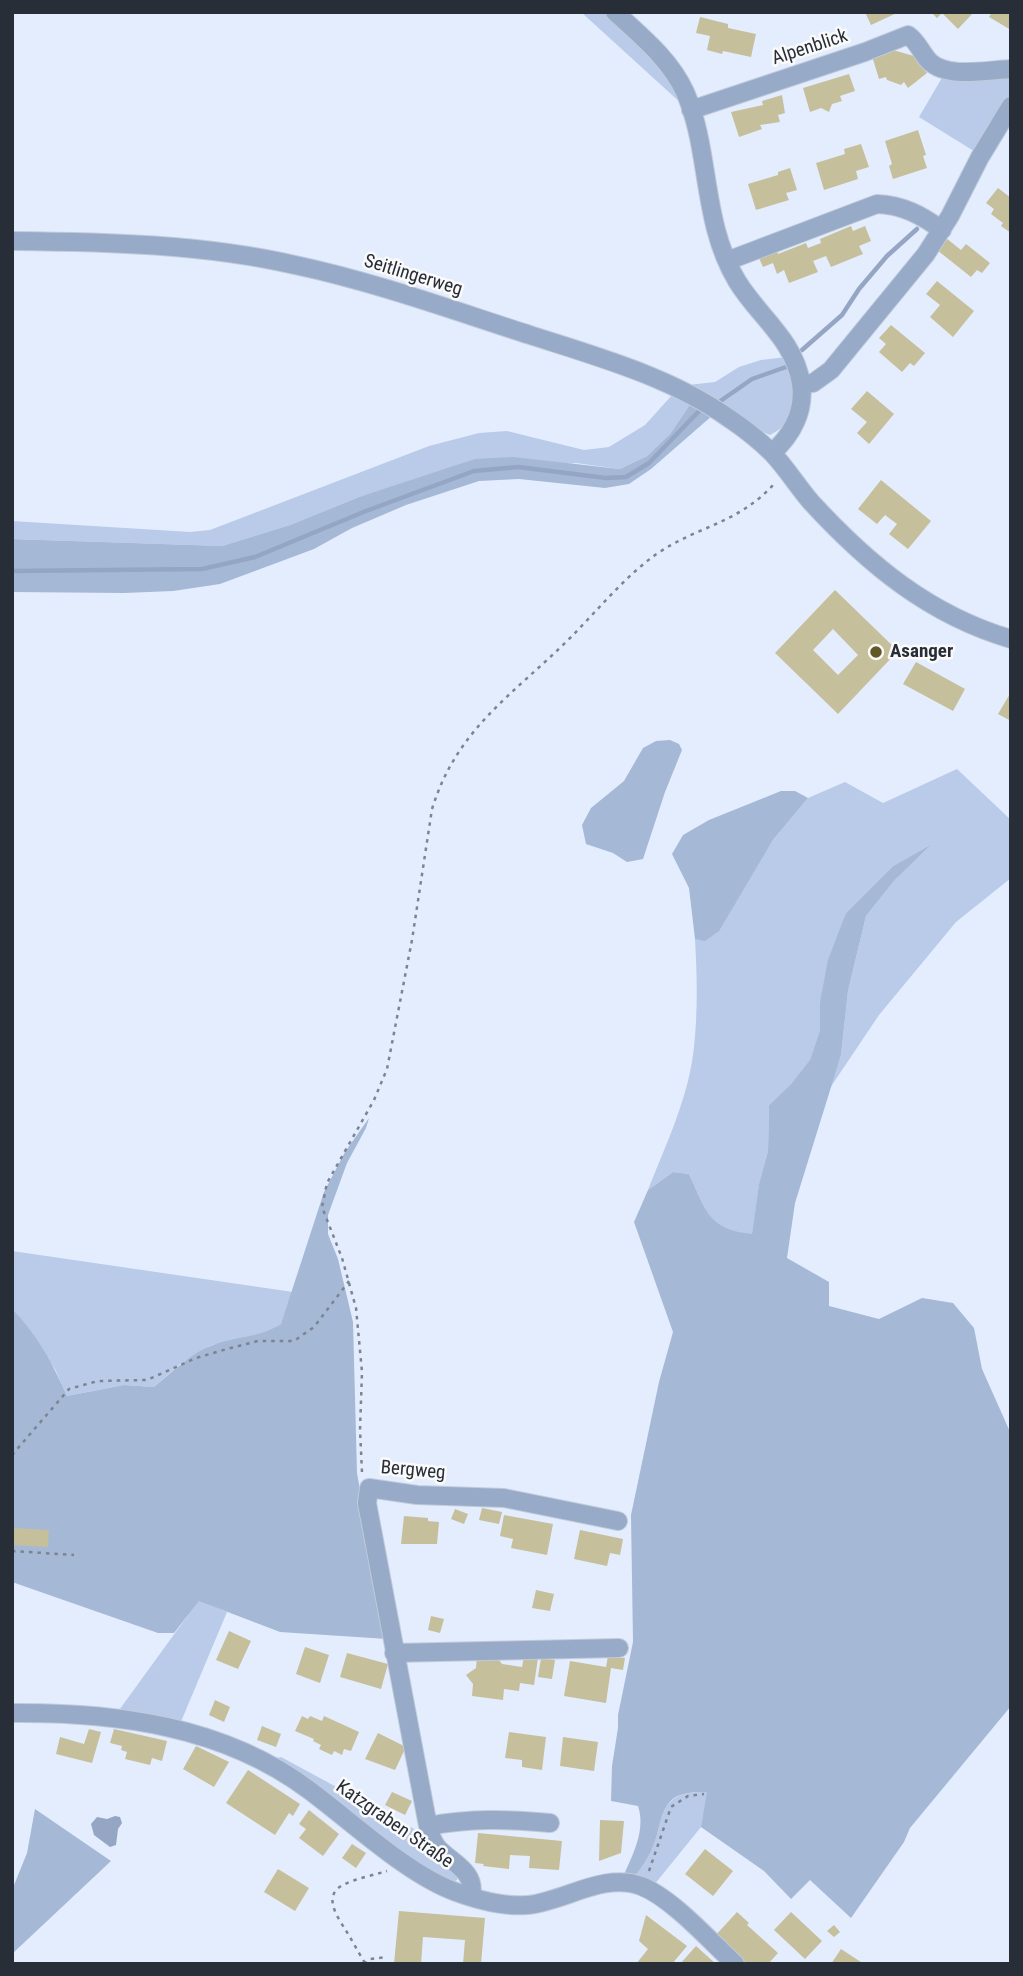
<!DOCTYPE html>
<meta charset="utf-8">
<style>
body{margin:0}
#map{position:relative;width:1023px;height:1976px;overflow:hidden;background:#e3edfd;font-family:"Roboto Condensed",sans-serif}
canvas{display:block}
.frame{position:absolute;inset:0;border:14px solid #282e38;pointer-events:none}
</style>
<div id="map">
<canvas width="1023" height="1976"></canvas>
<div class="frame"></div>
</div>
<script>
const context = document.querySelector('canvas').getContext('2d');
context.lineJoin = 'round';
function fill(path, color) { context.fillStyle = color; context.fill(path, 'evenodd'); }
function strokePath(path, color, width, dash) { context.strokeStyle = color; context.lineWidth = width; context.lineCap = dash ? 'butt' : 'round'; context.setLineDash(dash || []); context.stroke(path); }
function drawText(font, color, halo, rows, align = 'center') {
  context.font = font + ' "Roboto Condensed",sans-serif'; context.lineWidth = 5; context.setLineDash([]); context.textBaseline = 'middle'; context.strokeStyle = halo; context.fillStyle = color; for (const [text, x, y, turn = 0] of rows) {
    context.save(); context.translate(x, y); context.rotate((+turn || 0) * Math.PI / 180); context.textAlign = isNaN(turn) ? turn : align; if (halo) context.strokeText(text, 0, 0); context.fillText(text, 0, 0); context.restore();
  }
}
fill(new Path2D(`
 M581,12H606L653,55L670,77L683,105Z
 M943,76H1011V98L977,153L919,117Z
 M786,357C796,387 804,419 770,435L756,429L688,385L715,382L739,367L761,360Z
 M673,394L691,403L670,434L647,456L620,469L576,463L415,480L359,497L290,525L222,546L12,539V521L190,532L210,530L429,446L479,433L507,431L584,450L609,447L645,425Z
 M957,769L1011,820V878L956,922L879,1015L830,1088L841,1055L848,991L866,916L894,881L929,847L893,866L846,913L820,1002V1030L810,1061L791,1084L769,1105L768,1151L759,1185L752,1235C708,1230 706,1210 689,1174L673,1172L648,1190C666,1144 689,1097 694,1047C698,1011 697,975 695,939L705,940L744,888L773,840L808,798L845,782L883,803Z
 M12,1251L293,1292L281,1324L267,1333L212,1345L180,1364L154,1387L124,1385L67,1396L55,1369L12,1309Z
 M199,1600L227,1612L180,1724L117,1713Z
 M281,1757L416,1830L448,1861L458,1874L457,1880L453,1882L421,1867L271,1759Z
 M708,1792L701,1827L654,1885L633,1878C642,1868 649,1857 654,1844C660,1830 660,1807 675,1798C684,1792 697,1792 708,1792Z`), '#b9cbe9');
fill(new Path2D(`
 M691,403L713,415L651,469L629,484L605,488L519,479L479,481L406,505L352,528L314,549L220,584L173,591L124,593L12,592V539L222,546L290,525L359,497L475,459L513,457L620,469L647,456L670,434Z
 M670,740L679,744L682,750L665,792L643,859L627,862L613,853L586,844L582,825L591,808L624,781L643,748L656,741Z
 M781,791H795L808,798L773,840L719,931L705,941L695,939L689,888L672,854L683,835L709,820Z
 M931,845L894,881L866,916L848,991L841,1055L795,1203L787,1258L829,1282V1306L879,1319L922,1298L953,1303L974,1328L982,1369L1011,1434V1706L910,1828L904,1842L851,1918L810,1880L791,1899L764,1871L701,1827L707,1792C696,1792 684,1792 674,1798C660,1808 660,1830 654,1844C649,1857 642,1868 633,1878L623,1877C633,1854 646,1830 638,1806L611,1801L612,1766L618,1728V1715L633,1642L631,1515L659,1382L673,1332L634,1222L648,1190L673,1172L689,1174C706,1210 708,1230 752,1234L759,1184L768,1151L769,1105L791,1084L810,1060L820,1030V1002L828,960L846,913L893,866Z
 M369,1118L366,1128L347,1163L328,1215V1234L338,1259L353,1322L357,1473L387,1639L280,1632L199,1601L174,1633H158L12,1582V1309C37,1334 53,1364 67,1396L124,1385L154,1387C172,1372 191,1353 213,1345C237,1336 259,1338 281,1324L324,1192L345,1152Z
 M35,1809L111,1861L12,1954V1890L27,1853Z`), '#a5b8d6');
fill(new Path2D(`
 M115,1816L120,1817L122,1823L118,1829L116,1845L110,1847L94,1835L91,1824L97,1817L107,1819Z`), '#94a6c4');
strokePath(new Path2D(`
 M802,350L842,315L859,289L887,256L917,229
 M719,402L752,379L786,367
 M12,571L202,569L255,557L366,511L474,471L518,467L606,478L626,477L649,463L700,410`), '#94a6c4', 4.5);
fill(new Path2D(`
 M865,12H899L871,25Z
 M931,12H974L958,29L942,13L937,18Z
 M992,12H1011V30L989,17Z
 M700,17L728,24V28L756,34L751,57L723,51L722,54L707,50L710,36L696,33Z
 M893,50L914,56L927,73L908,88L904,82L901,85L887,80L886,77L879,79L872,56Z
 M849,74L855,91L840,96L842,101L832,104L829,112L821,108L810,112L803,88Z
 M782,95L785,113L778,115L780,122L760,125L762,129L739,137L731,112L763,105L762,101Z
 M918,130L926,155L923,156L927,168L893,179L889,166L892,164L885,141Z
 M861,144L869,167L856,171L858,179L824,190L816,163L845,154L844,149Z
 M790,168L797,190L786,193L789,200L756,210L748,184L778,175V172Z
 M998,188L1011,198V233L1001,226L1003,223L991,214L994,209L986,203Z
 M851,226L853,231L865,226L871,241L859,246L863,254L831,267L826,256L813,261L818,272L789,283L784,270L777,274L773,263L763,267L758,256L777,251L778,254L806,243L808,248L821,243L820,239Z
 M946,238L961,250L966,244L990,263L982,273L977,270L971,277L937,250Z
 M937,281L974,311L953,337L930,317L940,305L926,294Z
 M891,325L925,353L914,366L910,363L902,372L879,352L886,344L879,338Z
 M867,391L894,414L869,444L857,433L867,422L851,409Z
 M881,480L931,521L908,549L889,534L897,524L885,515L877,524L858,509Z
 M835,590L898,651L838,714L775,653ZM833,629L858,655L838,675L813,650Z
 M916,662L965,689L953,711L903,684Z
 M1011,692V721L998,714Z
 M482,1508L502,1512L499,1524L479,1520Z
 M455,1509L468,1514L464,1524L451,1519Z
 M504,1515L553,1524L547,1555L511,1548L513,1539L500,1536Z
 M404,1516L428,1518V1521L439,1522L437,1544H401Z
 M14,1528L49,1530L48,1547L13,1545Z
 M580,1530L623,1539L620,1555L610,1553L607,1566L574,1559Z
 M536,1590L554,1594L550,1611L532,1608Z
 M431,1616L444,1619L440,1633L428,1630Z
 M229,1631L251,1641L238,1669L216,1660Z
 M305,1647L329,1655L320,1683L296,1674Z
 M347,1653L388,1664L381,1689L340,1677Z
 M477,1656L499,1660L502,1664L522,1667L524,1656L538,1658L534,1685L520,1683L519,1691L504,1689L503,1700L472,1696L473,1684L466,1675L476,1668Z
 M608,1656L625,1658L623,1670L611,1668L606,1703L564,1696L570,1661L606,1667Z
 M541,1658L555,1660L552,1679L538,1677Z
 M215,1700L230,1707L224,1722L209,1715Z
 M302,1716L308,1719L310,1716L322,1721L324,1716L359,1732L351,1751L344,1749L342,1755L334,1751L332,1755L319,1749L321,1745L313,1741L314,1739L295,1731Z
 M262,1726L281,1734L276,1747L257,1740Z
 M89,1729L101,1732L92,1763L56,1754L60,1737L84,1744Z
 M114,1729L167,1741L162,1761L152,1758L150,1765L125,1759L127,1752L121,1750L122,1746L110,1743Z
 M509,1732L546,1737L542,1770L522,1767V1760L505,1758Z
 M378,1733L406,1747L395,1770L365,1759Z
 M563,1737L598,1742L594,1771L560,1766Z
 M196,1746L229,1762L214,1787L183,1769Z
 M248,1770L300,1804L293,1816L289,1813L275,1835L226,1803Z
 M392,1792L412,1801L405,1815L385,1805Z
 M309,1810L339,1834L323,1856L299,1838L306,1829L299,1824Z
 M600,1820L624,1821L621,1853L599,1861Z
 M478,1833L562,1841L559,1870L529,1868L530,1856L510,1855L509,1869L483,1866L484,1864L475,1863Z
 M352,1844L366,1853L356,1868L342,1858Z
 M705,1849L733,1871L713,1896L685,1874Z
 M278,1869L309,1888L295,1911L264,1892Z
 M399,1911L485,1918L481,1964H463L465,1940L423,1937L421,1964H394Z
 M737,1912L749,1923L747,1925L778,1953L768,1964H747L714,1937Z
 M791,1912L822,1941L805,1959L774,1930Z
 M646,1915L687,1946L672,1964H636L648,1949L639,1941Z
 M834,1925L840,1932L834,1937L827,1931Z
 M696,1946L716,1964H680Z
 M841,1949L864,1964H831Z`), '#c6bf9c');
const minor = new Path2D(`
 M615,12C641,36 670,59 685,92C711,151 701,221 737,281C758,316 794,339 801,383C805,411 792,435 772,453
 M691,110L865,52L908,35C917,41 921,52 929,61C947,79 987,70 1011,69
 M12,241C107,242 203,244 295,265C375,282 452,310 530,335C598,357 671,377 730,419C745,429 760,441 773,454C787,469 798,487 811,502C868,564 929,615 1011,639
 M727,261L877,204C903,205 921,215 942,230
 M801,384L813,383L831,370L926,254L950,216L980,157L1011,106
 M394,1653L619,1648
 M12,1713C115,1712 224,1726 309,1790C351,1821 408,1875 456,1892C478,1900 505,1907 528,1905C565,1901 604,1872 641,1886C672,1898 710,1941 735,1964
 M428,1826C471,1818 507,1819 550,1823
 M471,1897C477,1871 451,1863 437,1847C432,1841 430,1833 428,1826L367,1503L369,1488L417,1495L504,1498L618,1521`);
strokePath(minor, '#c1cbda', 20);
strokePath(new Path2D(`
 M12,1455L69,1389L98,1381L147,1380L196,1358L227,1349L258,1341H294L314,1327L349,1281
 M362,1472L360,1430L362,1372L356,1308L342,1258L322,1207L327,1183L374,1100L387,1069L412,940L432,809C457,728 513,695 570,638C598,610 625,576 658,553C700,525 738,524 775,483
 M12,1551L74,1555
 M649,1871L671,1807L688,1796L704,1794
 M365,1963C358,1952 352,1940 345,1929C336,1915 322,1894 345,1884C358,1878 374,1875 387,1871
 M364,1964L370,1959L387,1957`), '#7c8491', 2.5, [3.5, 5]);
strokePath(minor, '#97aac8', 18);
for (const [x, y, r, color] of [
 [876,652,7,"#635825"]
]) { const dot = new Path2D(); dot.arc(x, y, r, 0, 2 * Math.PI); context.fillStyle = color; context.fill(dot); strokePath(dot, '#fafafa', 2.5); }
drawText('19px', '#282e38', '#fafafa', [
 ["Alpenblick",810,48,-18],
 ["Seitlingerweg",413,276,17],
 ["Bergweg",413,1471,5],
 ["Katzgraben Straße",394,1825,35]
]);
drawText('bold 19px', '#282e38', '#fafafa', [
 ["Asanger",890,652]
], 'left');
</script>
